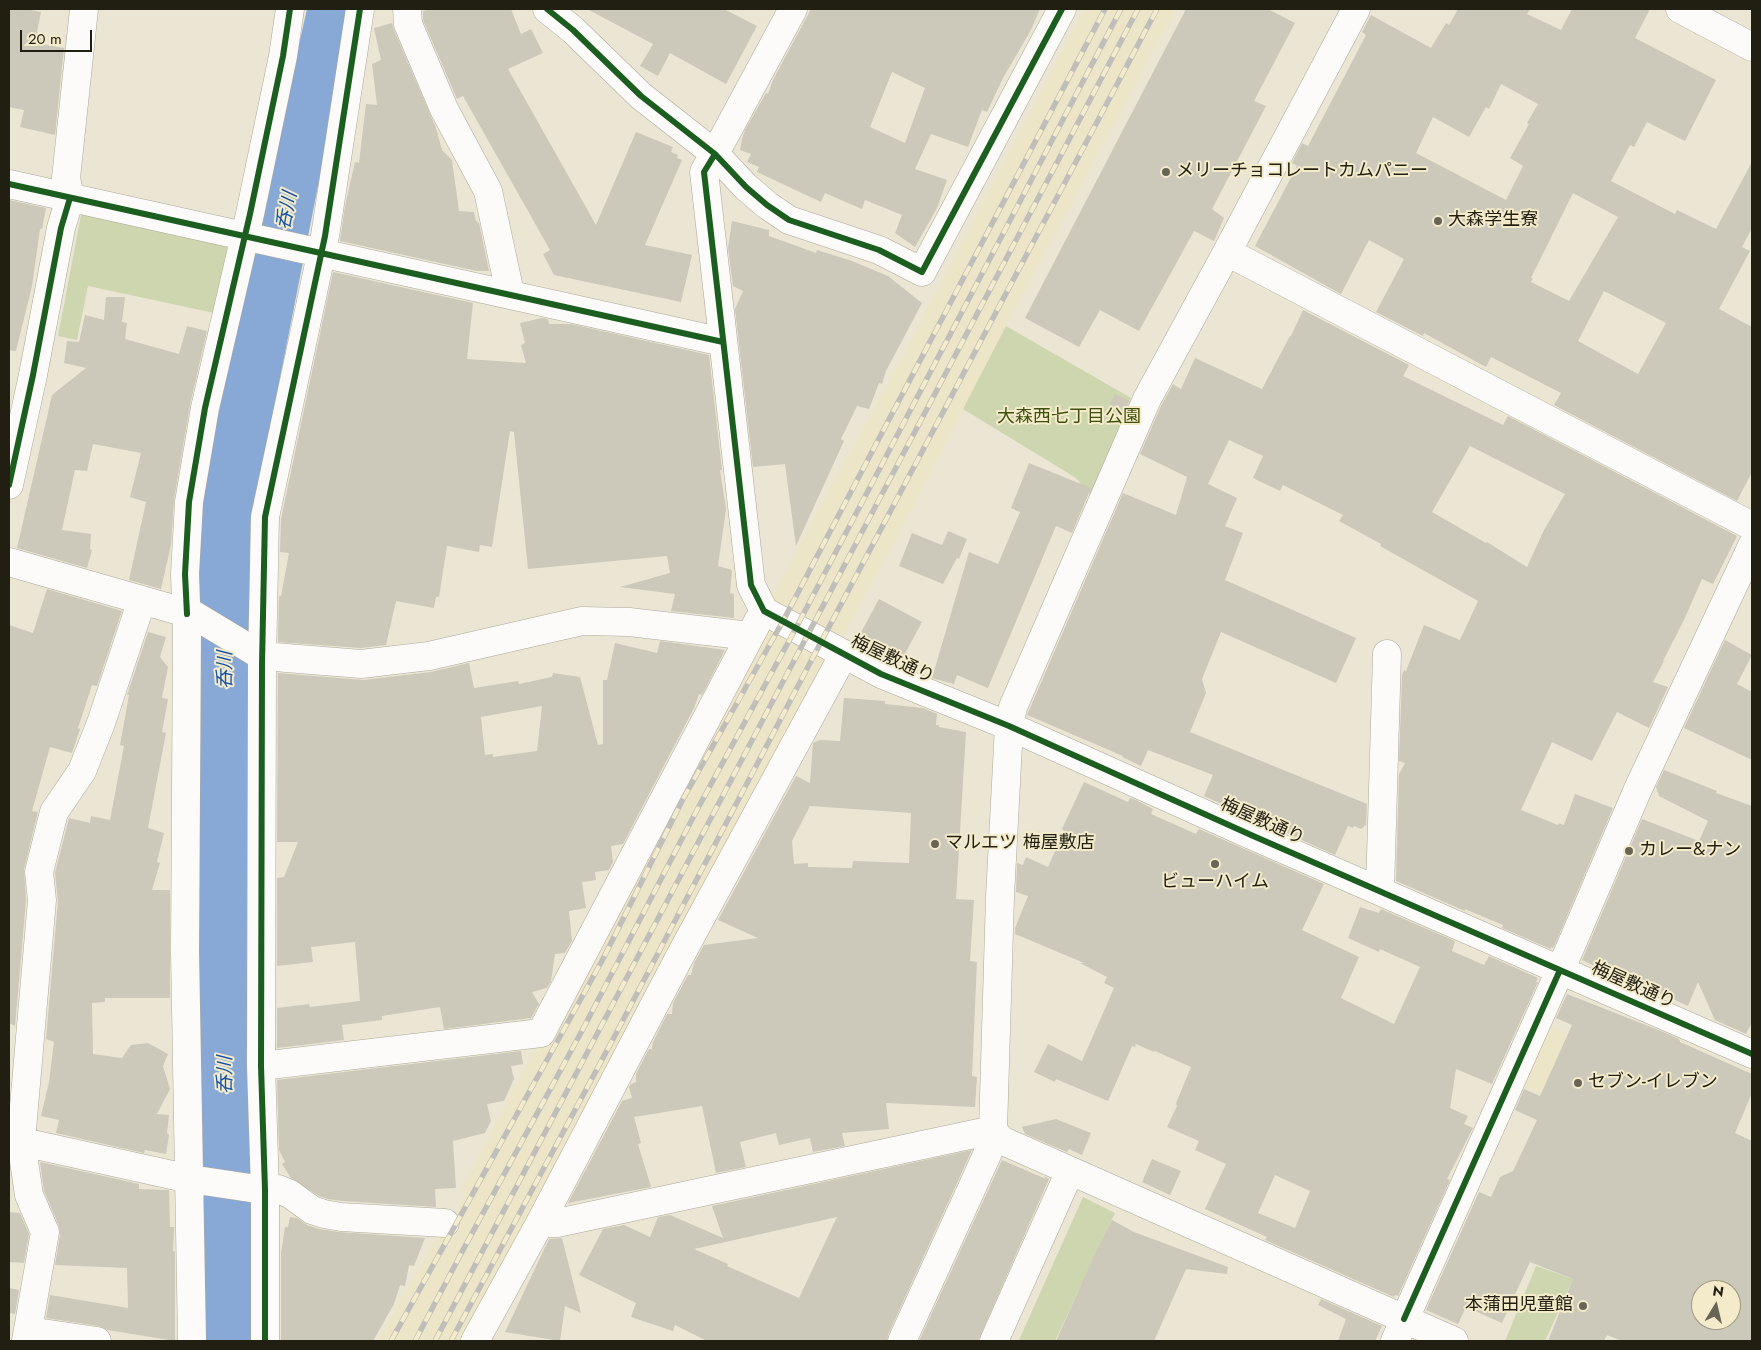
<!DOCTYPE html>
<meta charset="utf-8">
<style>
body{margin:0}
#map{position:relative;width:1761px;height:1350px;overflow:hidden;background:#ebe6d4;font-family:Jost,sans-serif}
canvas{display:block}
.frame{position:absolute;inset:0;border:10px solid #211e12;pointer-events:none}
.north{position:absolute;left:1691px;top:1280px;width:50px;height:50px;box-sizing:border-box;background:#f4ebcb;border:1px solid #a09981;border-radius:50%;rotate:9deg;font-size:14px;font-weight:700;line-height:20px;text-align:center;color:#211e12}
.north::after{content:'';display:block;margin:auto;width:18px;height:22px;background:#686456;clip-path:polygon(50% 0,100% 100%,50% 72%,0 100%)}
.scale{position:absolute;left:20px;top:30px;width:72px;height:22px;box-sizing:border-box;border:2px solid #211e12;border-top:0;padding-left:6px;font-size:15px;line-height:18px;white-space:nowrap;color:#211e12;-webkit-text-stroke:4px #f4ebcb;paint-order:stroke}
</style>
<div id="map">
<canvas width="1761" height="1350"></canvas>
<div class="frame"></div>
<div class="north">N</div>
<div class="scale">20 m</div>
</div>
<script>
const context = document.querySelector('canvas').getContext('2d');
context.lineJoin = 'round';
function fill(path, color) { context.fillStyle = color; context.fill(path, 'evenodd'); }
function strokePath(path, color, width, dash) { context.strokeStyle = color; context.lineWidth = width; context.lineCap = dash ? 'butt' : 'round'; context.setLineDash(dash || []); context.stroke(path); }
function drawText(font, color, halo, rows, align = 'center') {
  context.font = font + ' Jost,"Noto Sans JP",sans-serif'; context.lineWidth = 4; context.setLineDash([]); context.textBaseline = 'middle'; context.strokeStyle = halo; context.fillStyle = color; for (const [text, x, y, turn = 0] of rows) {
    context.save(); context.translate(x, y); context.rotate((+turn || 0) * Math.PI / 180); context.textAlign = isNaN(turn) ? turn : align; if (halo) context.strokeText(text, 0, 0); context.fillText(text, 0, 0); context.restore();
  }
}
fill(new Path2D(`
 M1084,9H1176L1006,326L927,481L844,635L841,634L805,702L465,1341H377L442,1227H447L465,1193L460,1190L763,621L773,596L816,513L892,376Z
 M1544,1023L1593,1045L1596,1118L1517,1082Z`), '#ede5c7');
fill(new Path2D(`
 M82,210L228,246L214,313L88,286L77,340L58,336Z
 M1006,326L1131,398L1092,497L1076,478L963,409Z
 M1083,1197L1115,1213L1055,1341H1021L1019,1340Z
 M1536,1266L1573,1279L1545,1341H1505Z`), '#ced6b0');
fill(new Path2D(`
 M307,9H353L260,479L254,1341H199L197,534L223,381Z`), '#88a9d6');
fill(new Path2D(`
 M9,9H25L41,12L36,37L42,38L41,44L64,48L55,135L20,127L24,110L9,107Z
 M431,9H511L521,34L531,29L543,53L508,69L596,225L636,132L673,147L671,152L678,155L677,158L682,160L645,245L692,255L681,302L554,275L543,254L550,250L463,96L457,99L423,20V11Z
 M587,9H724L757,26L726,84L670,53L658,76L640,66L653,44Z
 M811,9H1040L1031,30L1003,78L987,112L982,110L968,147L931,134L915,169L947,180L937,208L915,247L895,233L902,215L865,200L862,209L825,193L821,202L757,172L759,167L747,162L751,154L740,150L742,139L745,130L766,93L768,94L773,80ZM892,72L925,88L905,143L870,127Z
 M1186,9H1268L1295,23L1254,101L1266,106L1212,209L1224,218L1214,241L1194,231L1139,331L1100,310L1079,347L1025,318Z
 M1458,9H1530L1527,14L1561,30L1572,9H1650L1635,38L1716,80L1685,141L1647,122L1634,147L1630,145L1611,181L1675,214L1677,210L1716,229L1752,162V228L1742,247L1750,251L1719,309L1752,327V472L1737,501L1554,405L1561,393L1491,357L1486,367L1424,333L1423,336L1376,312L1404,259L1369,240L1341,294L1255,246L1297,166L1292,163L1302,143L1308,146L1366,35L1362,32L1371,15L1431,48L1446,23L1449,25ZM1501,84L1538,104L1527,123L1529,124L1510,158L1523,166L1506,200L1416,153L1433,117L1469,137L1486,107L1489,109ZM1573,193L1618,217L1569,301L1531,282L1533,278H1531ZM1604,291L1666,323L1638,374L1578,341Z
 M392,23L394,30L436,128L442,150L452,160L459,211L474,212L476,221L479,223L489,271H477L340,241L345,206L355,162L359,163L366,104L377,105L372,64L381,60L374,28Z
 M9,200L46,208L42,229H40L32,286L16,351L9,350Z
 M732,221L769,230V236L816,253L817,250L852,261L888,276L922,303L886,371L882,384L879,383L869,409L857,406L841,439L844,441L796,546L785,464L753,467L735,309L743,291L733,286L728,248Z
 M333,272L473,303L467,359L526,363L521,345L525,343L520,323L542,318L548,319L549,324H571L709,355L722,470H720L726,509L718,566L732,570L730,593L734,594V618L671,611L675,594L620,587L670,573L667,556L528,569L514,432L510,431L492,547L480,545L479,552L447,546L439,597H436L434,608L396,601L386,645L361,648L278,642L279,596H281L289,553L280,552L281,519Z
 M106,297H125L122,322L127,323L125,339L179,354L187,326L207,331L190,405L174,499L171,545L161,589L129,580L146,502L130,497L141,453L93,444L87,471L75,470L62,530L91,534L90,549L92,550L87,568L17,548L52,395L86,368L64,363L67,341L79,342L85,315L104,320Z
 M1303,310L1409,365L1403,376L1503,425L1508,416L1737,536L1713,584L1702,579L1684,620L1663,661H1664L1653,682L1668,687L1649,728L1617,712L1592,761L1552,742L1521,810L1558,825L1559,823L1564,825L1575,794L1613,808L1556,942L1553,948L1551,947V949L1502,928L1503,925L1465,909V911L1396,881L1399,774L1405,763L1399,761L1402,675L1404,670L1406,671L1424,625L1460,640L1478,601L1380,546L1381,544L1339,521L1343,515L1283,485L1280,491L1253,478L1263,456L1229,440L1208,484L1237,498L1225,526L1243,533L1225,580L1356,638L1336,683L1221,632L1202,679L1206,693L1190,732L1367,804L1366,825L1361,829L1354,826L1353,828L1348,826L1335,855L1204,796L1213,775L1148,750L1141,766L1122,757L1123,756L1027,715L1123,493L1176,515L1187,477L1140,454L1161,406L1173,384L1181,389L1195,358L1262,389L1290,336H1291ZM1470,446L1565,494L1544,530L1527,567L1487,542L1486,543L1432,512Z
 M1115,394L1129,401L1119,423L1104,416Z
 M1029,463L1091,488L1072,533L1056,526L988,688L957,675L954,684L932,678L969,552L998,564L1020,512L1011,508Z
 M948,531L967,539L959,559L957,558L943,584L899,566L912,533L942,545Z
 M47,589L122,611L97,686L92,685L78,728L80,729L72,753L50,747L32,811L38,812L24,869L26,900L15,1026L9,1023V625L33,633Z
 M879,599L922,622L901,661L858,638Z
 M148,632L166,637L160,657L168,667L162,698L168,699L162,732L166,733L148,828L164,833L157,862L160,863L152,890H170V998H105V1002L92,1003L93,1054L122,1058L131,1045L148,1043L168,1054L163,1066L170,1089L157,1114L169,1115L167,1133L169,1135L166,1154L145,1150L144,1153L56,1133L59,1120L41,1116L49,1082L54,1042L46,1039L58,901L55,873L69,818L90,823L91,816L110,820L124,746L120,745L129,695H127Z
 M1725,640L1752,655L1737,684L1752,692V760L1684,728Z
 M660,641L725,650L702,695L699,694L694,708L623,844L611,846L613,862L609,870L595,872L596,880L582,882L586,908L569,911L572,941L565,953L555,954L551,981L547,988L532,992L539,1004L531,1018L444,1029L440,1007L382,1016V1020L342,1025L344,1040L277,1048V1008L309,1004L310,1007L360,1001L355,942L311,947L313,962L277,966V878L284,877L298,842H277L278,673L363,680L431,672L469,663L474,688L518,681L519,684L552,677L553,673L580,677L598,745L603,744V680H607L615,643L657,653ZM542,706L537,751L493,757V754L485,755L481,717Z
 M844,698L885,701V704L923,708L937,714L936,725H939V727L966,732L956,899L974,900L970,961L977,962L972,1076L977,1077L975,1107L886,1103L889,1129L842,1133L845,1146L813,1152L810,1138L779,1145L776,1133L740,1142L746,1167L716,1173L702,1106L634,1117L641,1143L638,1144L651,1187L568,1203L622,1101L632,1098L629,1087L631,1084L636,1082V1074L649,1049H652L653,1042L667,1014H672L673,1003L688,975H691L694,963L704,945L758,938L718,920L796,776L810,783L813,743L820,740L840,741ZM810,806L911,813L909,863L853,861L852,868L808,867V863L794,864L792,841Z
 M1664,770L1717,791L1716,793L1752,806V1022L1746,1034L1715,1020L1698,982L1688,1006L1610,970L1609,973L1582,960L1642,819L1699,841L1708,821L1659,796L1656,787Z
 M1084,782L1128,802L1130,798L1136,800L1153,809L1151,814L1196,834L1199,829L1324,884L1302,930L1359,957L1341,998L1394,1024L1420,967L1380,949L1379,952L1348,938L1360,907L1379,913L1381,909L1455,941L1452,951L1484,965L1489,956L1538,978L1536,982H1538L1492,1084L1456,1069L1450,1108L1468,1116L1464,1124L1473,1128L1447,1179L1450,1180L1398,1296L1395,1295L1394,1297L1265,1240L1267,1237L1205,1209L1226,1164L1195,1150L1199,1141L1167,1127L1177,1106L1176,1103L1191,1067L1155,1051L1154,1052L1136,1044L1135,1047L1132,1046L1108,1101L1056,1079L1055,1082L1034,1072L1048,1044L1082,1061L1114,988L1104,983L1107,977L1080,963H1084L1015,934V928L1028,896L1016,892L1017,863L1023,865L1026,857L1048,867L1064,831L1062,829ZM1275,1175L1310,1191L1295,1228L1258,1213Z
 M1567,994L1666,1033L1679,1039L1680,1042L1752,1074V1093L1735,1133L1752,1141V1341H1622L1607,1335L1604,1341H1548L1573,1279L1530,1262L1502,1323L1466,1307L1458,1324L1426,1310L1479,1192L1491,1197L1500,1177L1513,1171L1537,1120L1515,1110L1524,1089L1540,1096L1572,1025L1556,1018ZM1701,1290H1731V1320H1701Z
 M521,1051L523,1064L511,1066L514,1079L504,1101L487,1104L491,1121L485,1133L453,1141L456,1188L435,1189L436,1207L343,1201L328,1199L319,1196L291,1178L282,1164L285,1162L279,1150L277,1080Z
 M1056,1119L1091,1133L1082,1155L1069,1149L1067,1152L1025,1134L1022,1127Z
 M972,1150L888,1335L887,1341H707L675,1325L673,1331L631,1317L636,1303L579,1275L603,1229L624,1225L650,1237L658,1217L670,1215L723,1238L712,1206ZM837,1217L799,1298L727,1266L728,1264L694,1249Z
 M1152,1159L1181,1171L1170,1195L1142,1182Z
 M1002,1160L1046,1179L1044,1176L1049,1179L979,1339L978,1341H919Z
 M40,1162L139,1184V1189L169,1190L170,1227H174L173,1251L175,1252V1341L108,1330L99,1326L46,1318L50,1295L128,1308L127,1268L55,1265L60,1235L59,1226L44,1191Z
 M9,1212L20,1213L29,1234L24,1263L9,1262Z
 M290,1217L297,1218L307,1225L319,1229L338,1232L425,1238L414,1266L409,1265L405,1286L400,1285L394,1304L373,1341H281V1253L285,1227H288Z
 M1112,1220L1134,1232L1228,1267L1227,1274L1186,1269L1154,1341H1056L1095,1254Z
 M562,1238L581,1313L565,1306L560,1341L505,1332L549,1239Z
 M9,1288L19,1290L15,1314L9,1313Z
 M1321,1299L1382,1326L1375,1341H1338L1346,1319L1318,1305Z`), '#ccc8ba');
const street = new Path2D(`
 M407,9L408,24L444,109L488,191L510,293
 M547,9L573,30L641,96L715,154L746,187L767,205L789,220L879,250L922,272L1062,9
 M1680,9L1752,47
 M9,184L723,342
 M1227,252L1752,526
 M9,485L33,375L61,228L70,198L66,178L84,9
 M9,562L194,615L262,656L361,664L429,656L582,621L629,622L750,636
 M764,611L881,674L1009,726L1251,835L1752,1054
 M764,611L751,585L704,172L724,137L793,9
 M1380,890L1387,654
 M261,1066L541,1033L758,621
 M993,1130L1001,1140L1454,1341
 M9,1139L190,1179L257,1189H278L290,1194L312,1210L324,1214L341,1217L445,1223
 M540,1223H557L993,1130
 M29,1331L97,1341
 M26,1341L45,1232L29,1195L21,1141L42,900L39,872L54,812L82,771L101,723L142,600
 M192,1341L185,952L187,631L185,574L189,502L205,408L250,214L283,56L290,9
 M265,1341V1190L261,1066L262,664L265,517L325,236L360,9
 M475,1341L540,1223L679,958L844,654
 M902,1341L991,1146L993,1130L1000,897L1009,726L1013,707L1147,399L1227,252L1356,9
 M994,1341L1070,1171
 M1395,1341L1570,948L1638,789L1752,546`);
strokePath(street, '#aca89a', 29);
strokePath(street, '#fcfbf9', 28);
const rail = new Path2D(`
 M391,1341L603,959L683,799L783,621L1105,9
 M415,1341L463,1250L584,1027L698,808L796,628L1121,9
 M435,1341L1138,9
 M451,1341L611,1043L821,642L1157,9`);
strokePath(rail, '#c0beba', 5.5);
strokePath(rail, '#f4ebcb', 4, [11]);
strokePath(new Path2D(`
 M547,9L573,30L641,96L715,154L746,187L767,205L789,220L879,250L922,272L1062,9
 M715,154L704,172L751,585L764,611L881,674L1009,726L1251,835L1752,1054
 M9,184L723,342
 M9,485L33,375L61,228L70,198
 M187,614L185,574L189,502L205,408L250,214L283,56L290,9
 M1404,1319L1560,970
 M265,1341V1190L261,1066L262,664L265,517L325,236L360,9`), '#1b5e20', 6);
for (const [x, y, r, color] of [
 [1166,172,5,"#686456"],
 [1438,221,5,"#686456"],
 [935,844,5,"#686456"],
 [1629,851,5,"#686456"],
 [1215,864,5,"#686456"],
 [1578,1083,5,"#686456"],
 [1583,1306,5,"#686456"]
]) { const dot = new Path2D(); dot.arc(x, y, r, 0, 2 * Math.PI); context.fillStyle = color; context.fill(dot); strokePath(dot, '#f4ebcb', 2); }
drawText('18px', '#211e12', '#f4ebcb', [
 ["メリーチョコレートカムパニー",1176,172],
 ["大森学生寮",1448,221],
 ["マルエツ 梅屋敷店",945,844],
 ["カレー&ナン",1639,851],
 ["ビューハイム",1215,883,"center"],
 ["セブン-イレブン",1588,1083],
 ["本蒲田児童館",1573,1306,"right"]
], 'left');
drawText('18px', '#3e4f0c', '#f4ebcb', [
 ["大森西七丁目公園",1069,418]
]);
drawText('18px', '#211e12', '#f4ebcb', [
 ["梅屋敷通り",892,660,25],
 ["梅屋敷通り",1262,822,24],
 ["梅屋敷通り",1633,986,24]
]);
drawText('italic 19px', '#1352a7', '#f4ebcb', [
 ["呑川",288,211,-79],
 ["呑川",226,670,-90],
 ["呑川",226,1075,-90]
]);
</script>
